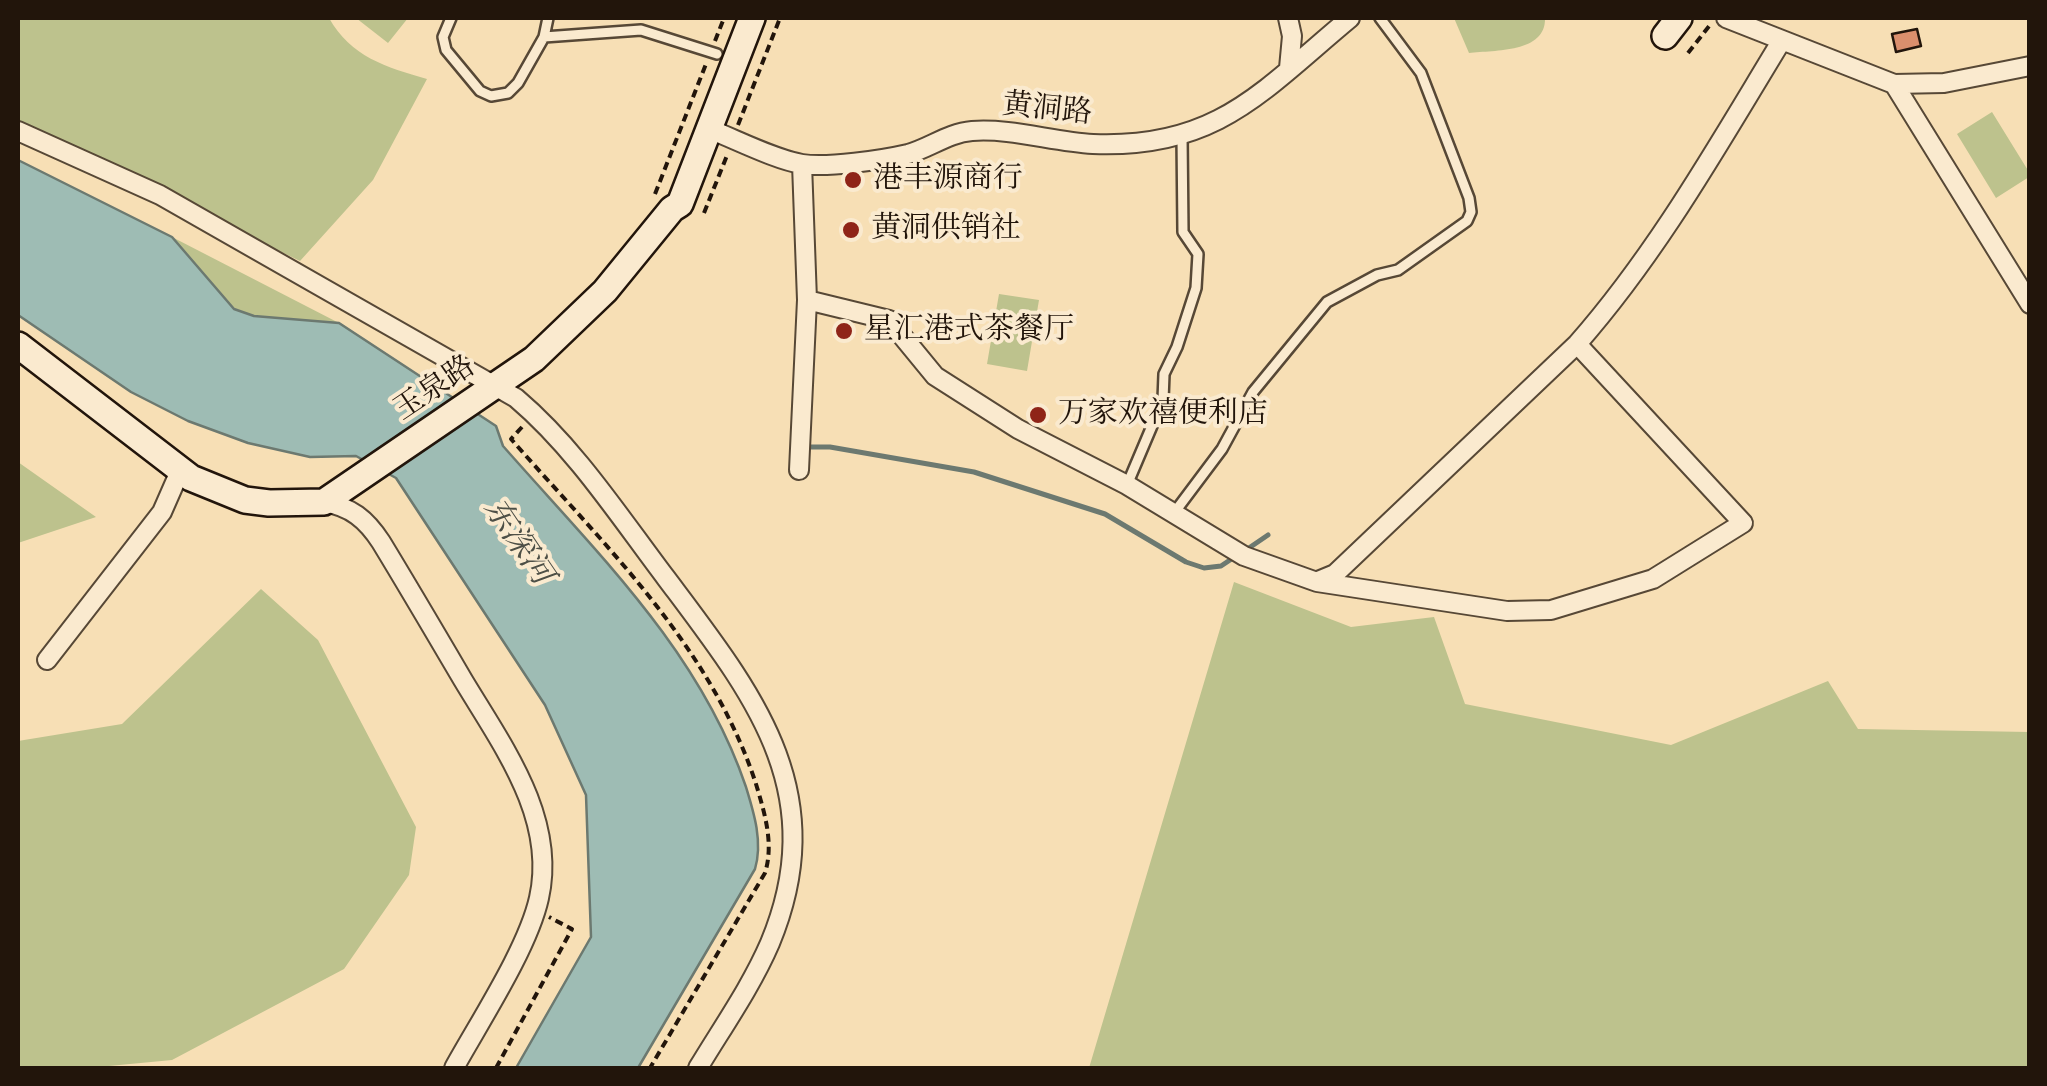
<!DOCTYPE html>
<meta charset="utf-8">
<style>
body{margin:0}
#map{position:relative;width:2047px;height:1086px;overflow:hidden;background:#f7dfb5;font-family:"IM FELL French Canon",serif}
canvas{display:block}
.frame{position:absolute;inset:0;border:20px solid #22150b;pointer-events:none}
</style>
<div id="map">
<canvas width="2047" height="1086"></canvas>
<div class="frame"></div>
</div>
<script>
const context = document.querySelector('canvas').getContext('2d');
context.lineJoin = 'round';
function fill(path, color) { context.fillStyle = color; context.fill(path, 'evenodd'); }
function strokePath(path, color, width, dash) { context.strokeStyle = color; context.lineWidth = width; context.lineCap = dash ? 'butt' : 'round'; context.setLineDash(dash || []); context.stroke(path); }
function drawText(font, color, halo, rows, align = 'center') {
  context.font = font + ' "IM FELL French Canon","Noto Serif SC",serif'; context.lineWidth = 8; context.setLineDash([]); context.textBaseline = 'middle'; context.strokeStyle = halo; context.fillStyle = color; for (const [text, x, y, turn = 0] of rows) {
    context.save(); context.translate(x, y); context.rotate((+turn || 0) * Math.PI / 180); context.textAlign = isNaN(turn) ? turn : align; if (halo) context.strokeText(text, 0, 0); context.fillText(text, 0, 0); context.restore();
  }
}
fill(new Path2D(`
 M18,18H329C351,57 386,67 427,79L373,180L300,261L59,144L18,127Z
 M356,18H408L388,43Z
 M1454,18H1545C1546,53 1495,50 1469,53Z
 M1992,112L2029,172V177L1996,198L1957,134Z
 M172,237L339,323L254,316L234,309Z
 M999,294L1039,300L1027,371L987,364Z
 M18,462L96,517L18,543Z
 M1234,582L1351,627L1434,617L1465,704L1671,745L1828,681L1858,729L2029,732V1068H1089Z
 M261,589L318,640L416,827L409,875L344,969L172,1060L88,1068H18V741L122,724Z`), '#bdc28d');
const water = new Path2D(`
 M18,160L172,237L234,309L254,316L339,323L496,426L503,446C596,552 700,651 746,787C754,813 763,842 755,869L638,1068H516L591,937L586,795L545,705L396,478L356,456L310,457L248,443L188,421L131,392L18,315Z`);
fill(water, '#9ebcb4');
strokePath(water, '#6c7970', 2.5);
strokePath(new Path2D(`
 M803,447H830L974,472L1105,514L1186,562L1204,568L1221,566L1236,556
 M1246,550L1268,535`), '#6c7970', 5);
const building = new Path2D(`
 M1917,29L1921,46L1896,52L1892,34Z`);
fill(building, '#db8f6d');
strokePath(building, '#22150b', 2.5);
const lane = new Path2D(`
 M451,18L443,37L446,50L480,91L491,96L508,93L518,83L544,37L641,30L717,54
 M544,37L548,18
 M1127,485L1163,400L1164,374L1177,347L1196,288L1198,254L1183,232L1182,136
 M1174,513L1222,449L1253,392L1327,302L1377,275L1398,270L1467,221L1471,212L1469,198L1421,73L1380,18`);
const street = new Path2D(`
 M1288,18L1292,36L1289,68
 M1726,18L1894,84L2030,304
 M1894,84L1944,83L2030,66
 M709,129C735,139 776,160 802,164C827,168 882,160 908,154C930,148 948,133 972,131C1012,128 1053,142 1093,144C1217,149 1262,91 1350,18
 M18,131L160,195L516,398C575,448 619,516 666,578C753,694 833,791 770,943C751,987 722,1028 698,1068
 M807,300L889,320L935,376L1018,429L1127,485L1244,556L1317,582L1507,611L1551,610L1653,579L1743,523L1577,344
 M799,470L807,300L802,164
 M324,502C351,507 366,519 381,542C409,588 436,634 463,680C502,745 557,818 539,898C528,948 480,1021 454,1068
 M1318,581L1335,574L1577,344C1658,252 1718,145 1782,40
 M47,660L162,512L180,471`);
const secondary = new Path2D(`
 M1665,36L1679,18
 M18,345L191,478L245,500L269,503L324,502L534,359L605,291L672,209L680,204L752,18`);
strokePath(lane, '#574836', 14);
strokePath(street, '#574836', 22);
strokePath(secondary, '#22150b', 30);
strokePath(new Path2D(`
 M1642,18H1643
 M715,41L724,18
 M1688,53L1710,25
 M738,125L780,18
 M655,194L706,64
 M704,213L728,153
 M522,427L511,439C605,546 711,646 756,784C765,814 774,844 765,873L650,1068
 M496,1068L572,929L549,917`), '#22150b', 4, [8, 5]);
strokePath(lane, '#faeacf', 9);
strokePath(street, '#faeacf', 18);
strokePath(secondary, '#faeacf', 25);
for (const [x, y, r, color] of [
 [853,180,10,"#8f2418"],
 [851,230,10,"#8f2418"],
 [844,331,10,"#8f2418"],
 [1038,415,10,"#8f2418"]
]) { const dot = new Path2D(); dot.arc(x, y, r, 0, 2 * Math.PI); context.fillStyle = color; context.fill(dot); strokePath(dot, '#faeacf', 4); }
drawText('30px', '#22150b', '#faeacf', [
 ["黄洞路",1047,110,6],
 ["玉泉路",435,389,-34]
]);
drawText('30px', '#22150b', '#faeacf', [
 ["港丰源商行",873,180],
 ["黄洞供销社",871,230],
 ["星汇港式茶餐厅",864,331],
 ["万家欢禧便利店",1058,415]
], 'left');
drawText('italic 32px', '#4d4f46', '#faeacf', [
 ["东深河",517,542,56]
]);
</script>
